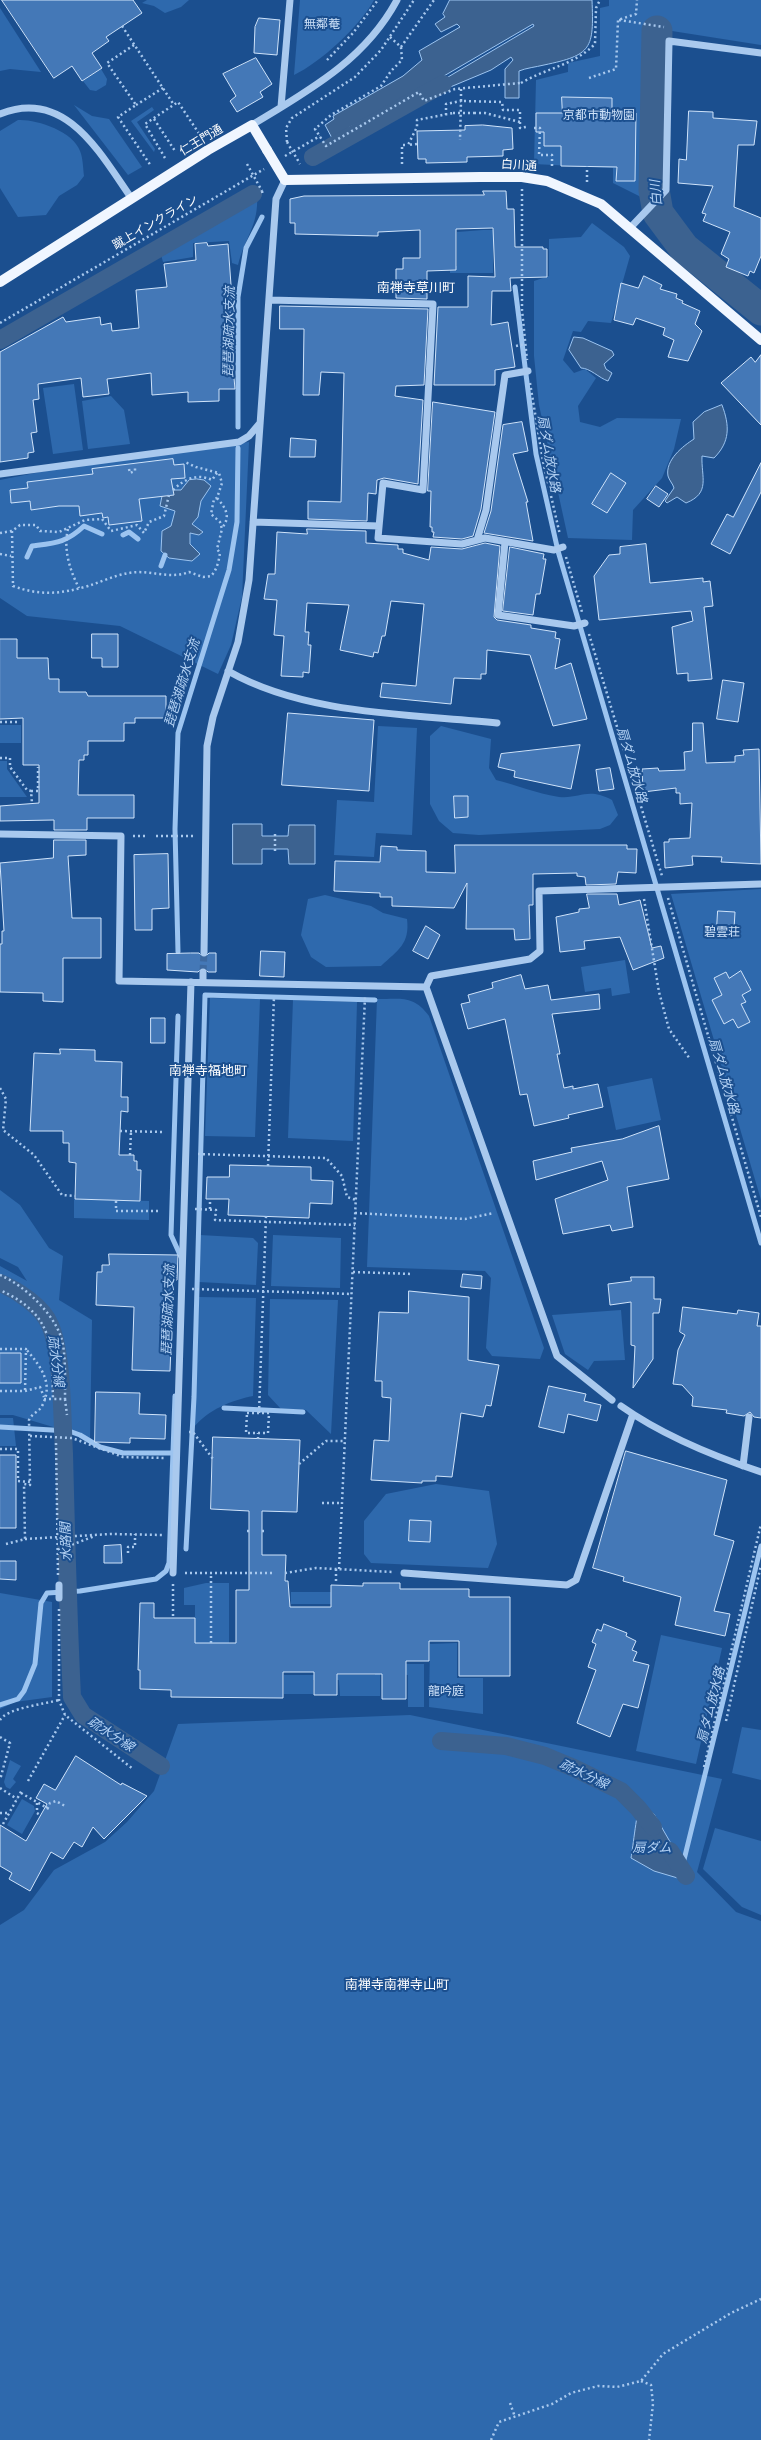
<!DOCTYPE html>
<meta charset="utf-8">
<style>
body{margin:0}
canvas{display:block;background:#1b4f8f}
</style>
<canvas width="761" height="2440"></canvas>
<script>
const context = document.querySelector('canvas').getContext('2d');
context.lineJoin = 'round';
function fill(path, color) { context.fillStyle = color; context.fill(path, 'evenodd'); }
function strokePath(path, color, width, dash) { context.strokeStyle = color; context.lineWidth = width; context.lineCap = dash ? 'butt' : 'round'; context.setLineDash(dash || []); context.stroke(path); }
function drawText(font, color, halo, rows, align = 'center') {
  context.font = font + ' Commissioner,"Noto Sans JP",sans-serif'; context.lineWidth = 4; context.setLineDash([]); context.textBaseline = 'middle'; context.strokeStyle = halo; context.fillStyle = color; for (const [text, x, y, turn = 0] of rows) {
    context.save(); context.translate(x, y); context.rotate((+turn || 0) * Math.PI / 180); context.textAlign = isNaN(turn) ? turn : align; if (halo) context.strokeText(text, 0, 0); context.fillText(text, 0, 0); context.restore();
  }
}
fill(new Path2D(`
 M147,0H189L181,7L165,13L154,6L142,3Z
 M300,0H374C359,27 321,62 294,75Z
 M609,0H761V45L653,28L651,192L645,199L613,183V168L534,164L536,80L568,72V63L600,56V8L609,6Z
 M0,8L41,72L10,69L0,71Z
 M101,69L107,79L106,85L96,91L90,90L83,81Z
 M74,105L92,116L109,119L142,167L128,175Z
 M152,107L154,110L137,122L155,149L154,152L131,121Z
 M18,120C36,119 73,131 80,151C83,158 83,168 84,176L77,185L59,196L46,215L18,217L0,188V131Z
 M257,195C259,225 245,237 238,265L232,263L229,241L193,243V257L163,262L160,251Z
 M592,223L624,247L630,256L611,323L588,321L581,332L573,331L563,360L574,373L585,369L596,378L578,406L580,422L600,427L617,418L681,419L674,449L662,478L633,510L632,540L568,538L539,405L534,356V281L549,276V239L581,237Z
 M483,230H493V273H450V266H457V232Z
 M74,384L83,450L53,454L43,388Z
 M111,396L124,410L130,444L88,449L82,401Z
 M249,442L242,597L231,645L218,674L120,626L27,616L0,598V480L80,464Z
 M0,725H21V743H0Z
 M378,726L417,728L412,835L376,833L374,857L334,855L337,800L374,802Z
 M441,726L491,739L489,768L496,780C516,785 538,794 559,797C581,799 587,787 612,800L618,815L610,825L600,829L479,835L453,833L439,821L430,804V736Z
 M0,761H7V769L27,797H0Z
 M761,889V1200L671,894Z
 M325,895L371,906L383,913L407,919C410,944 398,950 381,966L326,967L311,957L301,935L308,899Z
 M625,960L630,993L612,996L611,988L585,992L581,967Z
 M210,998L260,999L255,1137L205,1136Z
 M377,999C401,999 414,995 429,1016L544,1348L540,1359L492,1356L486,1348L491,1278L485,1271L367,1267Z
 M293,1000L357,1002L353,1141L288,1138Z
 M652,1078L661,1120L616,1130L607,1087Z
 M0,1190L20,1205L49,1248L63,1256L59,1300L92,1320L90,1438L13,1415H0V1266L27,1281L18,1267L0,1258Z
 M74,1199L149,1201V1220L74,1218Z
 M200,1235L253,1238L258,1243L256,1285L199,1282Z
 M273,1235L341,1238L340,1288L271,1286Z
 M199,1297L256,1298L253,1396C232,1400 208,1410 194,1427Z
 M270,1299L338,1300L331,1434L306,1410L281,1409L268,1395Z
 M621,1310L625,1360L594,1361L588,1370L565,1354L552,1315Z
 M0,1418H13L16,1446H0Z
 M436,1484L489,1491L497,1544L488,1568L371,1563L364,1554V1521L386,1494Z
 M206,1583H229V1655L195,1652V1605H184V1588Z
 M291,1592H354V1604H291Z
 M0,1593L52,1602V1697L15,1702L0,1709Z
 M661,1635L722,1648L696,1764L636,1751Z
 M457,1643V1678H483V1714L429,1707L430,1644Z
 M375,1664H424V1707H408V1675L380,1673V1696H340L339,1680H329L328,1675H375Z
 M284,1675H323V1680H313V1694H284Z
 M410,1715L722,1779L697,1872L736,1912L761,1921V2440H0V1925L24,1910L54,1870L105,1842L127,1822L154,1791L178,1724Z
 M742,1727L761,1730V1780L732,1773Z
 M10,1760L21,1766L13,1779L16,1782L10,1789L6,1787L4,1782Z
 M22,1799L34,1806L35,1811L22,1834L7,1825Z
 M715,1828L761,1841V1915L742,1907L703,1869Z`), '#2e69ad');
const water = new Path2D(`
 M450,0H592C594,49 592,55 544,65C536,67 526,68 519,71V98H505V69L513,60L511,57L491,70L424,98L421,93L534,26L533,24L413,94L348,128V131L333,140L325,125L334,119L333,116L403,76L422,60L419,51L460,27L457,24L441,32L435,24L445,17L443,14Z
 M574,337L583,338L612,351L614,355L604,364L606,369L612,373L608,381C599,378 590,368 581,368L569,350Z
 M722,405C730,426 730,442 714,458L702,456C701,477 711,493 686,503L677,497L667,503L665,501L674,488C673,484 669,480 668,476C665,460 683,446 694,439L693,422L704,412Z
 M197,479L204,480L211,486L201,501L198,517L192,524L203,532L199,535L190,533V544L200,554L192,561L169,558L161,551L162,531L171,526L175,511L160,506L162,496L173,490H181L189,480Z
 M233,824H262V836H288L289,825H315V864H289L288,849H262V864H233Z
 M640,1804L654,1814L684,1866L681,1879L654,1871L631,1858C633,1847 637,1809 640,1804Z`);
fill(water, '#3c6290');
strokePath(water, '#9cc4f0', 1);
strokePath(new Path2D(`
 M515,287L536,454L558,551L761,1243
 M238,427V297L246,248L262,217
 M123,535L129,532L138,539
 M27,557L32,546C55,543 66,543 84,526L102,534
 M161,566L165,555
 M178,952L175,829L178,733L229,570L237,522L238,448
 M178,1016L171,1235L181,1257
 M224,1408L303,1412
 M0,1427L69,1431L80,1435L100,1447L123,1453H173
 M186,1549L194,1397L205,995L375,1000
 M0,1705L18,1699L24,1691L35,1664L41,1603L47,1593L80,1591L156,1579L166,1571L169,1563L175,1396
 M682,1868L761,1546`), '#9cc4f0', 5);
strokePath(new Path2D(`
 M313,157L443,84
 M0,340L253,194
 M0,1283C17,1290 43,1307 50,1325C63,1355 62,1420 64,1454C66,1535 68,1616 72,1697L83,1715L161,1766
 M441,1741L506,1746L545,1756L574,1768L621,1791L638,1808L653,1827
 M670,1851L686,1876`), '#3c6290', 18);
strokePath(new Path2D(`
 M657,31L654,190L658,213L684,248L761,310`), '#3c6290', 31);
const building = new Path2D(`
 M2,0H133L142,13L106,37L109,41L92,53L102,68L82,81L72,66L54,78Z
 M259,18L280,20L277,55L254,53L255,27Z
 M256,58L272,84L260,92L263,97L237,112L230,101L236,96L223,74Z
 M562,97L612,98V113H636L635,181H616L617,167L561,166V146H544V132H536V113H562Z
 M689,111L713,112V118L757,121L754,145H738L734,207L761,218V256L754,273L750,271L748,276L726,267L729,259L721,254L730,232L703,221L706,214L702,213L713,186L678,183L679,159L686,160Z
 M483,125L512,128L513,149L503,150V156L467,157V162L426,163V159H418L417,131L465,130V126Z
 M483,191H506L507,209H514L515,247H543V249H547V277L510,278L511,291H492L491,325L508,322L515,367L495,370V385H434L438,307H468V276L495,277L493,228L456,229V270L427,271V299L396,298V269H403V258H420V230L378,232V236L295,234V223H290V199L304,196L484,195Z
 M207,243L208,246L228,244L233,312L230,313L231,323H229L235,389H219V401L188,402V392L152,395L151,373L107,379L109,394L83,397L81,378L38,384L39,399L33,400L37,432L31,433L34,452L28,453V458L0,462V352L63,317L66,322L100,317L101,325L111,323L112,331L139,328L136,290L167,287L164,264L196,260L195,244Z
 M644,276L662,285L660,289L677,294L676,298L683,301L682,303L700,311L695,324L702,331L688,361L668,357L674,340L663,335L665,328L636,318L633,325L614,320L621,283L638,288Z
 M280,306L428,309L424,385L396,386L395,396L423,400L418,484L384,478L377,480L376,494L368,493L367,521L308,519V501L341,502L344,373L321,372L319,395H303L304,329H280Z
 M761,355V425L721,383L751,357L755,362Z
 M433,402L495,412L481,509L473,536L462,539L433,537L434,532H432V527H430L431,491H428Z
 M522,422L528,451L513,454L528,502H526L533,541L484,533L491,511L503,425Z
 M291,438L316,440L315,457H290Z
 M173,459L174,465L184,464L185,478L171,479L174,495L139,499L142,521L109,525L108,517L103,518L102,513L80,516L79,506H59L31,510L30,501L11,503L10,490L28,488L27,482L93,474L92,469Z
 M761,463V492L730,554L711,544L727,514L733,517Z
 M611,473L626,483L607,513L592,504Z
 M656,486L668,494L659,507L647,499Z
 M307,529L366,531V543L398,545V549H403V553L429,560L431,547L462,549L485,543L500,546L494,617L497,620L531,625V628L556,632L555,638L560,639L555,669L571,663L587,719L553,726L530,655L487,650L486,674H481V679L454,678L451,704L380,697L382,683L416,686L424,604L391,601L385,636H382L378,653L374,652L373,657L340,650L349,605L307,603L305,632H309L308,645H311L309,673L303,672V677L281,676L284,636L274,635L277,600L264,599L268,574H275L277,532L307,534Z
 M646,544L650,583L703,578V582L710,581L713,606L704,607L712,679L688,681V673L677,674L672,627L693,621L691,611L599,620L594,576L609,555L620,554V547Z
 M510,547L544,554L543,559H546L540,594H536L533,615L503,611Z
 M92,634H118V667H102V658H92Z
 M0,639H17V658H48L49,679H59V692H86L88,696H166V718H135V723H124V741H88V755H84V760H79L78,795H134V818H87V830H54V820L0,821V806L39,803V765H23V718L0,719Z
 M723,680L744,683L738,722L717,719Z
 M288,713L374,720L369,791L282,785Z
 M693,723H703L706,763L735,762V756L744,755L743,750L759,749L761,864L721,862L722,857L692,856L693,865L665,868L664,842H669V839L690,838L692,803L680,804V793H676V788L643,792L642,769L658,768L659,771L685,770L684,752L692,751Z
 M580,745L571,789L514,777L515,771L498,767L501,754Z
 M610,768L614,789L599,791L596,770Z
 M454,796H468V817L455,818Z
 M54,840H86V855L68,856L72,918H101V958H63V1002L43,1001V993L0,992V944H2V931H4L0,863L53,858Z
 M455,845H627V849H637L636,873L618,872L616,884L586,885L585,877L577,876V873L533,874V905H529L530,939L515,940L514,929H466L467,883L454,908L392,906V897H380V893L334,891L335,861L380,862L381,846L397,847V850L426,851V872L455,873Z
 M168,854L169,908L152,909V930H135L134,855Z
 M587,894H617L619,905L640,900L652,948L661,946L664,958L633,970L620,937L584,941L585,949L560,952L556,917L579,912V909L589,908Z
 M718,911L735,912L734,929L717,928Z
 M426,926L440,935L428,959L413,951Z
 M261,951L285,952L284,977L260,976Z
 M191,953H199L204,958L209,953H216V972H208L203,967L198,972L167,970V954Z
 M741,971L751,990L742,995L746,1002L741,1004L750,1022L738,1028L733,1019L724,1024L712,1000L722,995L714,978L726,972L729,978Z
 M521,975L525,989L548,985L551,1000L599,994L600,1009L552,1014L560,1054H557L564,1088L573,1086V1089L598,1084L603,1107L568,1115L569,1118L534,1126L527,1094L520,1095L505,1019L468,1029L461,1004L470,1002L468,995L493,988L492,983Z
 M151,1018H165V1043H151Z
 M60,1049L95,1050V1061L122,1062L121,1097H128V1112L121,1111L119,1155H134V1161H137V1170H141L140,1201L75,1199L76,1163L69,1162V1143H63V1131H30L34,1053L60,1054Z
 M659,1126L669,1179L627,1187L633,1227L612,1231L610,1225L563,1234L555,1199L608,1180L602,1161L536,1180L533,1161L572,1152L571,1148L622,1139Z
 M230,1165L311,1167V1180L333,1181L332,1204L310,1203L309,1218L228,1215L229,1199H206L207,1177H229Z
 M109,1254L178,1255L177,1280H174L173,1294L170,1371L132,1370L134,1307L96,1305L97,1272H102V1265H109Z
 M463,1274L482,1276L481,1289L461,1287Z
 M631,1277H654V1299H661L659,1313H653V1359L633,1388L635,1346L631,1345V1302L610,1305L608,1284L631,1281Z
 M409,1291L469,1297L468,1360L499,1365L491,1406L486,1405L483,1417L461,1413L452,1477L436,1476V1481H422V1483L371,1480L374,1440L389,1441L391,1398L382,1397V1381H375L379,1312L408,1313Z
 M683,1307L737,1314L738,1310L759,1313L757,1326H761V1418L754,1417L750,1412L744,1416L726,1413L727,1410L692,1406L693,1397L682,1385L673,1384L678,1350L685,1335L680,1332Z
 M0,1353H21V1383H0Z
 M549,1386L586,1394L584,1401L601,1405L597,1421L568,1414L564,1433L539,1427Z
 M96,1392L140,1393L139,1414L166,1415L165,1439L130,1438V1443L95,1442Z
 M213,1437L300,1440L297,1512L262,1511V1555H286L285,1581H288L290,1607H331V1585L363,1586V1583H400V1589H469V1597H510V1676H459V1641H429V1661H406V1699H382V1674H337V1695H314V1672H283V1698L171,1697V1690L140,1689V1670H138L140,1603H154V1618H195V1643H236V1590H249V1511L211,1509Z
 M626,1451L727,1480L714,1535L734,1541L714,1611L730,1614L725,1636L675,1625L681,1597L623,1581L624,1577L593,1568Z
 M0,1455H16V1528H0Z
 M410,1520L431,1521L430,1542L409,1541Z
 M121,1545L122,1563H104V1546Z
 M0,1561H16V1580L0,1579Z
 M604,1624L627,1633L626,1636L636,1641L632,1650L637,1652L633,1661L649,1665L638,1708L623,1704L610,1737L577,1723L596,1670L588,1667L596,1644L592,1642L597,1629L601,1631Z
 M76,1756L121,1785L122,1783L147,1796L104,1839L93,1827L82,1847L74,1842L63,1859L51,1852L30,1891L9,1879L12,1873L0,1866V1825L26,1841L47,1804L36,1798L44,1784L55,1790Z`);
fill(building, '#4478b7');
strokePath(building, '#cfe3fa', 1);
strokePath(new Path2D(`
 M203,972L204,953`), '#3d69a0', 7, [7, 3.5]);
strokePath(new Path2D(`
 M619,20L664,27
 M122,26L174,105
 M390,37L401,47L402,60L391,71L381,86L331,115L315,129L326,146L419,92L424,101L455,89L520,83
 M134,45L107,63L136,105L118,117L151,166
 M401,47L434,0
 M327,60L353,33L378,0
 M589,78L616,69L618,20L636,14L637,0
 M521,83C547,68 574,65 595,44L596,8L600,0
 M461,89V101L502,102L503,110H520V128L526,127
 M136,105L163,88
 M474,113H485L520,122
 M446,115V104L461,101L460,140
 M154,119L175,151
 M534,128H540L539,155H552V169
 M287,142L286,128L292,118L355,77L381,50L414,0
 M417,144L408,145L417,127V120L453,113
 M285,156L320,136
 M165,158L145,124L178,102L202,138
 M402,164V145H408
 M587,182V166
 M522,189V310L527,360
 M262,191L263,196
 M0,323L264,169
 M516,346L525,344
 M530,383L543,461L560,535
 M129,469L130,473L135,471V467
 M173,490C185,479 196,473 212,480L217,473
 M169,495L164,516L149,522L144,533L137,525L111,531L102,519L85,520L59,532L40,531L36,525H20L12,531L13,586C40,596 61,594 88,586C101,582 115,575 129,573C149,569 169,580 189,572L203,577L211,576C217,570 219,560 220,553L217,549L222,529L220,522L211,514L214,499L217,498L222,483L219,473L196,467L185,462
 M217,498C226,508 231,517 222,528
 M68,529C63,549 70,571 79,588
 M0,533L12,531
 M0,554L11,556
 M566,557L582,612
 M589,634L662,876
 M0,722H20
 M0,758H10V767L27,790L31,791L32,803
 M31,791H38V767
 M275,834V851
 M133,836H148
 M156,836H193
 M668,898L761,1217
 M644,899L659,992L669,1029L690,1059
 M0,1088L6,1099L3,1130L34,1155L62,1195L75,1196
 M120,1131L163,1132
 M198,1154L326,1158L342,1176L347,1197L356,1200
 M130,1155L131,1131
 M268,1166L274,996
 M116,1201V1211H158
 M195,1209L216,1210L215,1220L355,1225
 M210,1209V1199
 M355,1213L465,1219L494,1213
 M353,1272L412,1274
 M0,1275C24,1285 53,1313 61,1337C66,1350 65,1383 65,1399H53C51,1346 56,1316 0,1290
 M192,1289L352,1294
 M0,1349H26L25,1391
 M0,1391H25L40,1387L44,1397
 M44,1399H53
 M65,1399L67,1415
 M247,1413H269L268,1433H246Z
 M259,1413L266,1216
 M189,1432H193L213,1459
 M30,1436L72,1438L123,1457L164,1458
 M258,1439V1433
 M56,1443L58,1575
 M0,1449H18V1481L30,1482
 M299,1464L326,1441H345
 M322,1503H342
 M247,1531H249
 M262,1531H264
 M25,1539L111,1534L162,1535
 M6,1544L25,1539L24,1484L30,1485L29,1420C32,1413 39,1412 42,1406C54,1383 41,1367 26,1349
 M58,1550L95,1536
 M128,1553V1547H135V1534
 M336,1569V1581
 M339,1569L365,997
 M185,1573H272
 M285,1573L316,1568L393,1572
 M173,1584V1618
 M59,1609V1700L65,1715L133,1769
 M211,1643V1573
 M0,1720C7,1708 45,1704 59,1700
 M726,1721L761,1565
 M0,1737L10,1743L0,1780
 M704,1767L761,1524
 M28,1781L65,1715
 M0,1788L17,1799
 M21,1793L49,1809
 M37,1803V1813L40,1815
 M46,1808L50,1803L56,1801L65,1806
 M0,1813H9
 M3,1824L22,1790
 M641,2381L651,2385L653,2404L649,2440
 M510,2403L515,2417
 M491,2440L499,2422L552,2404L571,2393L598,2386L617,2387L641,2381L663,2354L731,2313L761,2299`), '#a9c9ee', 2.5, [2, 3]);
strokePath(new Path2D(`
 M281,107L290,0
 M0,114C66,87 101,155 132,199
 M252,125C308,91 365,60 397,0
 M630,228L666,190L669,41L761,53
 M269,300L433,304L423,490L383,483L378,538L462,544L485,538L554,550L563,547
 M0,474L239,442L249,436L260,423
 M253,522L379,526
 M477,540L486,510L505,375L528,371
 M505,542L498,615L574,626L585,623
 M228,671C305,715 410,714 497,723
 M0,834L121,836L119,981L426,987L557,1356L612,1400
 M204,953L207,746L213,717L238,642L249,580L276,199L285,180
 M203,982V972
 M426,987L431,976L530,959L540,951L539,891L761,884
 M621,1406C662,1435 713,1456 761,1472
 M743,1466L749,1417
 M173,1573L191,982
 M404,1573L567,1585L576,1580L633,1414
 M59,1585V1598`), '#a9c9ee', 7);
strokePath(new Path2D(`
 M285,180L480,177H522L547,181L601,204L761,340
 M0,282L208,150L252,125L267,150`), '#f0f6ff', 10);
strokePath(new Path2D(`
 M453,113H474
 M287,142L300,164
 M247,164L262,191`), '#a9c9ee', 2.5, [2, 3]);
strokePath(new Path2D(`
 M267,150L285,180`), '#f0f6ff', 10);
drawText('12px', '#cfe3fa', '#1b4f8f', [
 ["無鄰菴",322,24],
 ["京都市動物園",599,115],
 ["碧雲荘",722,932],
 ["龍吟庭",446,1691]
]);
drawText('12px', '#fff', '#1b4f8f', [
 ["仁王門通",201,140,-31],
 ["白川通",519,165,4],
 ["蹴上インクライン",155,222,-30]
]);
drawText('italic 13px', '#b5d3f5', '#1b4f8f', [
 ["白川",656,193,-95],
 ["琵琶湖疏水支流",229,332,-89],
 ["扇ダム放水路",549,454,80],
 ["琵琶湖疏水支流",182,683,-73],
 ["扇ダム放水路",632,765,74],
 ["扇ダム放水路",724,1076,74],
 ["琵琶湖疏水支流",168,1310,-88],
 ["疏水分線",56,1361,82],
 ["水路閣",66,1542,-92],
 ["扇ダム放水路",711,1705,-76],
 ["疏水分線",111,1734,33],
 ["疏水分線",584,1774,25],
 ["扇ダム",652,1848]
]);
drawText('13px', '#fff', '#1b4f8f', [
 ["南禅寺草川町",416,288],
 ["南禅寺福地町",208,1071],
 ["南禅寺南禅寺山町",397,1985]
]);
</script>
